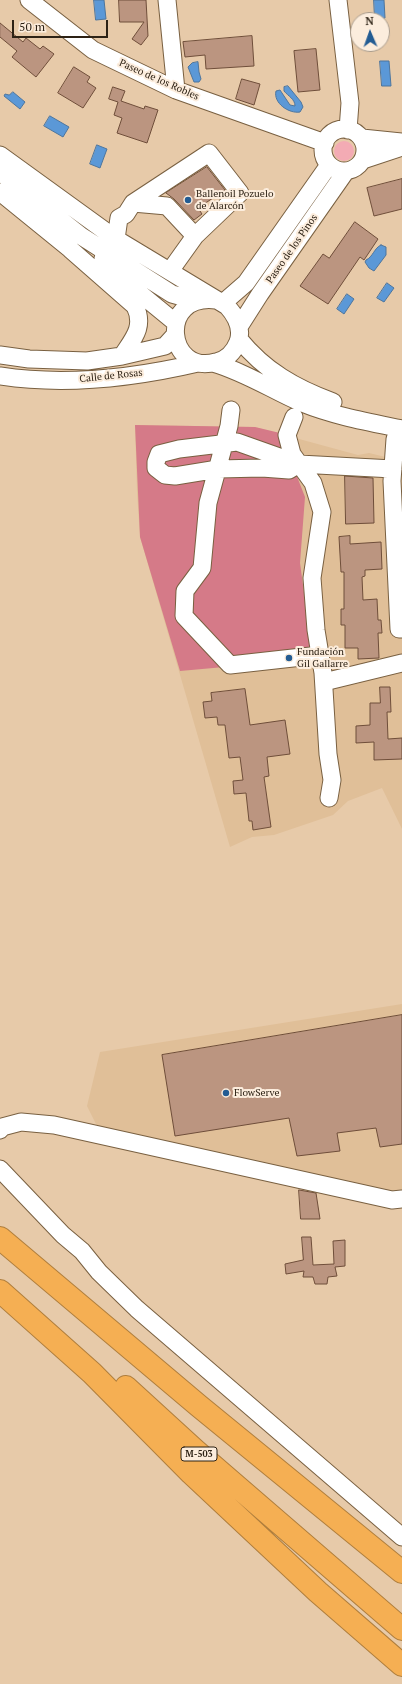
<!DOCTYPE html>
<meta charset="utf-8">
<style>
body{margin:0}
#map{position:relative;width:402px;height:1684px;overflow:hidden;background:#e7caa9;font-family:"PT Serif",serif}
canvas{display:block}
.north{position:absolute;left:350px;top:12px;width:40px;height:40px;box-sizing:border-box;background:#fceddd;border:1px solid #a99c8d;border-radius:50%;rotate:358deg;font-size:11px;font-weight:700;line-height:16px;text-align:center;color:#2d2215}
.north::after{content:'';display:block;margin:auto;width:14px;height:18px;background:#235c93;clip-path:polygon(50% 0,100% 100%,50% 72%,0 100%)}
.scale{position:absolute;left:12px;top:20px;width:96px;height:18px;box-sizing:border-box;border:2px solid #2d2215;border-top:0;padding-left:5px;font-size:12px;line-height:14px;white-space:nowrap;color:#2d2215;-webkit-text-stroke:3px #fceddd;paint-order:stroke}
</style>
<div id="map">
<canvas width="402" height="1684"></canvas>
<div class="north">N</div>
<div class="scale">50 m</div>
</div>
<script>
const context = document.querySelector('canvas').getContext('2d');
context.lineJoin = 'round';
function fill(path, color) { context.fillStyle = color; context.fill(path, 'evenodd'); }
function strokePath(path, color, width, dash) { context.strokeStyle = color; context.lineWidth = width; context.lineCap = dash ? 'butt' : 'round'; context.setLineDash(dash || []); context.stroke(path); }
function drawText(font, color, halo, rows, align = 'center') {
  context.font = font + ' "PT Serif",serif'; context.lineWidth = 4; context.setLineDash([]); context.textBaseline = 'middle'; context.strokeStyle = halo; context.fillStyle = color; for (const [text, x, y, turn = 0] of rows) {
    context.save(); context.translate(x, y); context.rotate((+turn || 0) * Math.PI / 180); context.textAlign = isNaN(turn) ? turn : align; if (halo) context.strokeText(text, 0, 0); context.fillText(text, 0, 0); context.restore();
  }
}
fill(new Path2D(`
 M135,425L255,427L358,455L369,453L402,461V829L382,788L348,801L333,815L274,835L252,837L230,847L140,537L137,492Z
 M402,1004V1190H382L99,1130L87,1106L100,1052Z`), '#e0bf98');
fill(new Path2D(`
 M334 151a10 10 0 1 1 20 0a10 10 0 1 1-20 0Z`), '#f3abb4');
fill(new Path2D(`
 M135,425L255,427L280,433L305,497L300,563L313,659L180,671L140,537Z`), '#d57a88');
const water = new Path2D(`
 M94,0H104L106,19L96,20Z
 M374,0H384L385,18L375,19Z
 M380,61H389L391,86H382Z
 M198,62L199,72L201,79L199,82H194L188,67L192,63Z
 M288,86L301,102L303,107L300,112C289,114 273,103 276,91L280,90L290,105L295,106C295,99 288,96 284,91V87Z
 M13,92L25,102L20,109L4,96L5,94L9,95Z
 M50,116L69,127L63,137L44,126Z
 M97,145L107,149L100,168L90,164Z
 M381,245L386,247V255L374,271L369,268L365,262L366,260C373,257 374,248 381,245Z
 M387,283L394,288L384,302L377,298Z
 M347,294L354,299L344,314L337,309Z`);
fill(water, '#5b98d7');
strokePath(water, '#4d759d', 1);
const building = new Path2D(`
 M119,0H146L148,36L141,45L132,39L144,22H120Z
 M0,23L23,42L26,38L40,49L43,46L54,54L36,77L12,57L17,51L0,37Z
 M252,36L254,66L206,69L205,55L185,57L183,42Z
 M316,49L320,90L298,92L294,51Z
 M74,67L90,77L87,82L96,88L83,108L58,93Z
 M242,79L260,84L254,105L236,99Z
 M113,87L125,91L121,101L144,109L145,106L158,110L147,143L117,133L122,118L114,115L118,102L109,99Z
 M207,167L225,190L198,208L202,214L194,220L174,199L166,193Z
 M402,179V209L374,216L367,188Z
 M355,222L378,239L364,260L360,257L328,304L300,286L323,254L329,258Z
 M345,476L373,478L374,523L346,524Z
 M350,536V544L381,542L382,569L365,570V576L362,577L363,600L377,599L378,620H381L382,633H378L379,658L358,659V648H345V625H341V609H344V572H341L339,537Z
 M380,687H390L391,712H387L388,739L402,738V759L374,760V742L356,743V726L370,725V703H380Z
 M245,689L250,725L285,720L290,754L267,757L269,776L264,777L271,827L253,830L252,821H249L246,793L234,794L233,781L243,780L240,757L229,758L225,725H218L217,717L205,718L203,702L212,701L211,693Z
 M402,1015V1144L380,1147L376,1128L337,1133L340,1151L297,1156L289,1118L175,1136L162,1055Z
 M299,1190L316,1193L320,1219H301Z
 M302,1237H311L313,1265L334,1264L333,1241L345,1240V1266L335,1267L337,1276L328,1277L327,1284H315L313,1277H303L304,1271L286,1274L285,1264L303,1260Z`);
fill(building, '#bb9580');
strokePath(building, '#6f4e3a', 1);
const minor = new Path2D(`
 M29,0L93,50L176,90L325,143
 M167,0L176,90
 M338,0L350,103L348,130
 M323 150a21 21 0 1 1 42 0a21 21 0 1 1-42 0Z
 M362,138L402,142
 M0,155L116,239L227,306C236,316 243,328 238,342C234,352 226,360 216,362C167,376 157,293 216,300
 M363,160L402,147
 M0,172L81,236L172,294L197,301
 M0,192L70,249L135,306C145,327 133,339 122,356
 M133,203L167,206L195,236
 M116,239L119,218L126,214L133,203L209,153L240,193L195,236L170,271
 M103,258L126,282L176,323
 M223,303L246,283L329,165
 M239,327L260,294L346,171
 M239,339C265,371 295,388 333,402
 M0,355L29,359L87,361L122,356L165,346L175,335
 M213,363C245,372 272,390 302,403C334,416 368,422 402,429
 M0,376C65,386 134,378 198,363
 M231,410L229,426L208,503L202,568L185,591L184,616L230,665L320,655
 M294,417L287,435L292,454L313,483L322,512L312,578L316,630L323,673L328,754L332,780L329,798
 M395,439L392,481L399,629H402
 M299,464L289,470L262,468L218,469L175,476L165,475L156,468V462L159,454L179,449L237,442L299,464L393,469
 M324,682L402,663
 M0,1130L2,1127L21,1122L54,1125L392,1200L402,1199
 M0,1169L63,1235L82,1251L99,1272L137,1309L402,1537`);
const highway = new Path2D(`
 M0,1238L199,1406L402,1572
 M0,1291L92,1373L191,1473L318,1592L402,1665
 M126,1387L196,1451L402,1629`);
strokePath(minor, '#796041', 19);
strokePath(highway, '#af7e3d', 24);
strokePath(minor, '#fff', 17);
strokePath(highway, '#f5af53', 22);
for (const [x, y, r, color] of [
 [188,200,4,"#235c93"],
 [289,658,4,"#235c93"],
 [226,1093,4,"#235c93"]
]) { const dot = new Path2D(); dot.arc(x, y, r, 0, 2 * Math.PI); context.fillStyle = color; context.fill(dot); strokePath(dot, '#fceddd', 1.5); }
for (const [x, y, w] of [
 [199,1454,36]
]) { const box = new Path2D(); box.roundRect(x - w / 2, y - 7, w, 14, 3); context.fillStyle = '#fceddd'; context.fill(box); strokePath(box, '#2d2215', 1); }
drawText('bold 9px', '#2d2215', null, [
 ["M-503",199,1454]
]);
drawText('10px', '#2d2215', '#fceddd', [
 ["Paseo de los Robles",159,80,24],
 ["Paseo de los Pinos",292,249,-55],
 ["Calle de Rosas",111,376,-6]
]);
drawText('10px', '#2d2215', '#fceddd', [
 ["Ballenoil Pozuelo",196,194],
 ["de Alarcón",196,206],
 ["Fundación",297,652],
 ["Gil Gallarre",297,664],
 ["FlowServe",234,1093]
], 'left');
</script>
